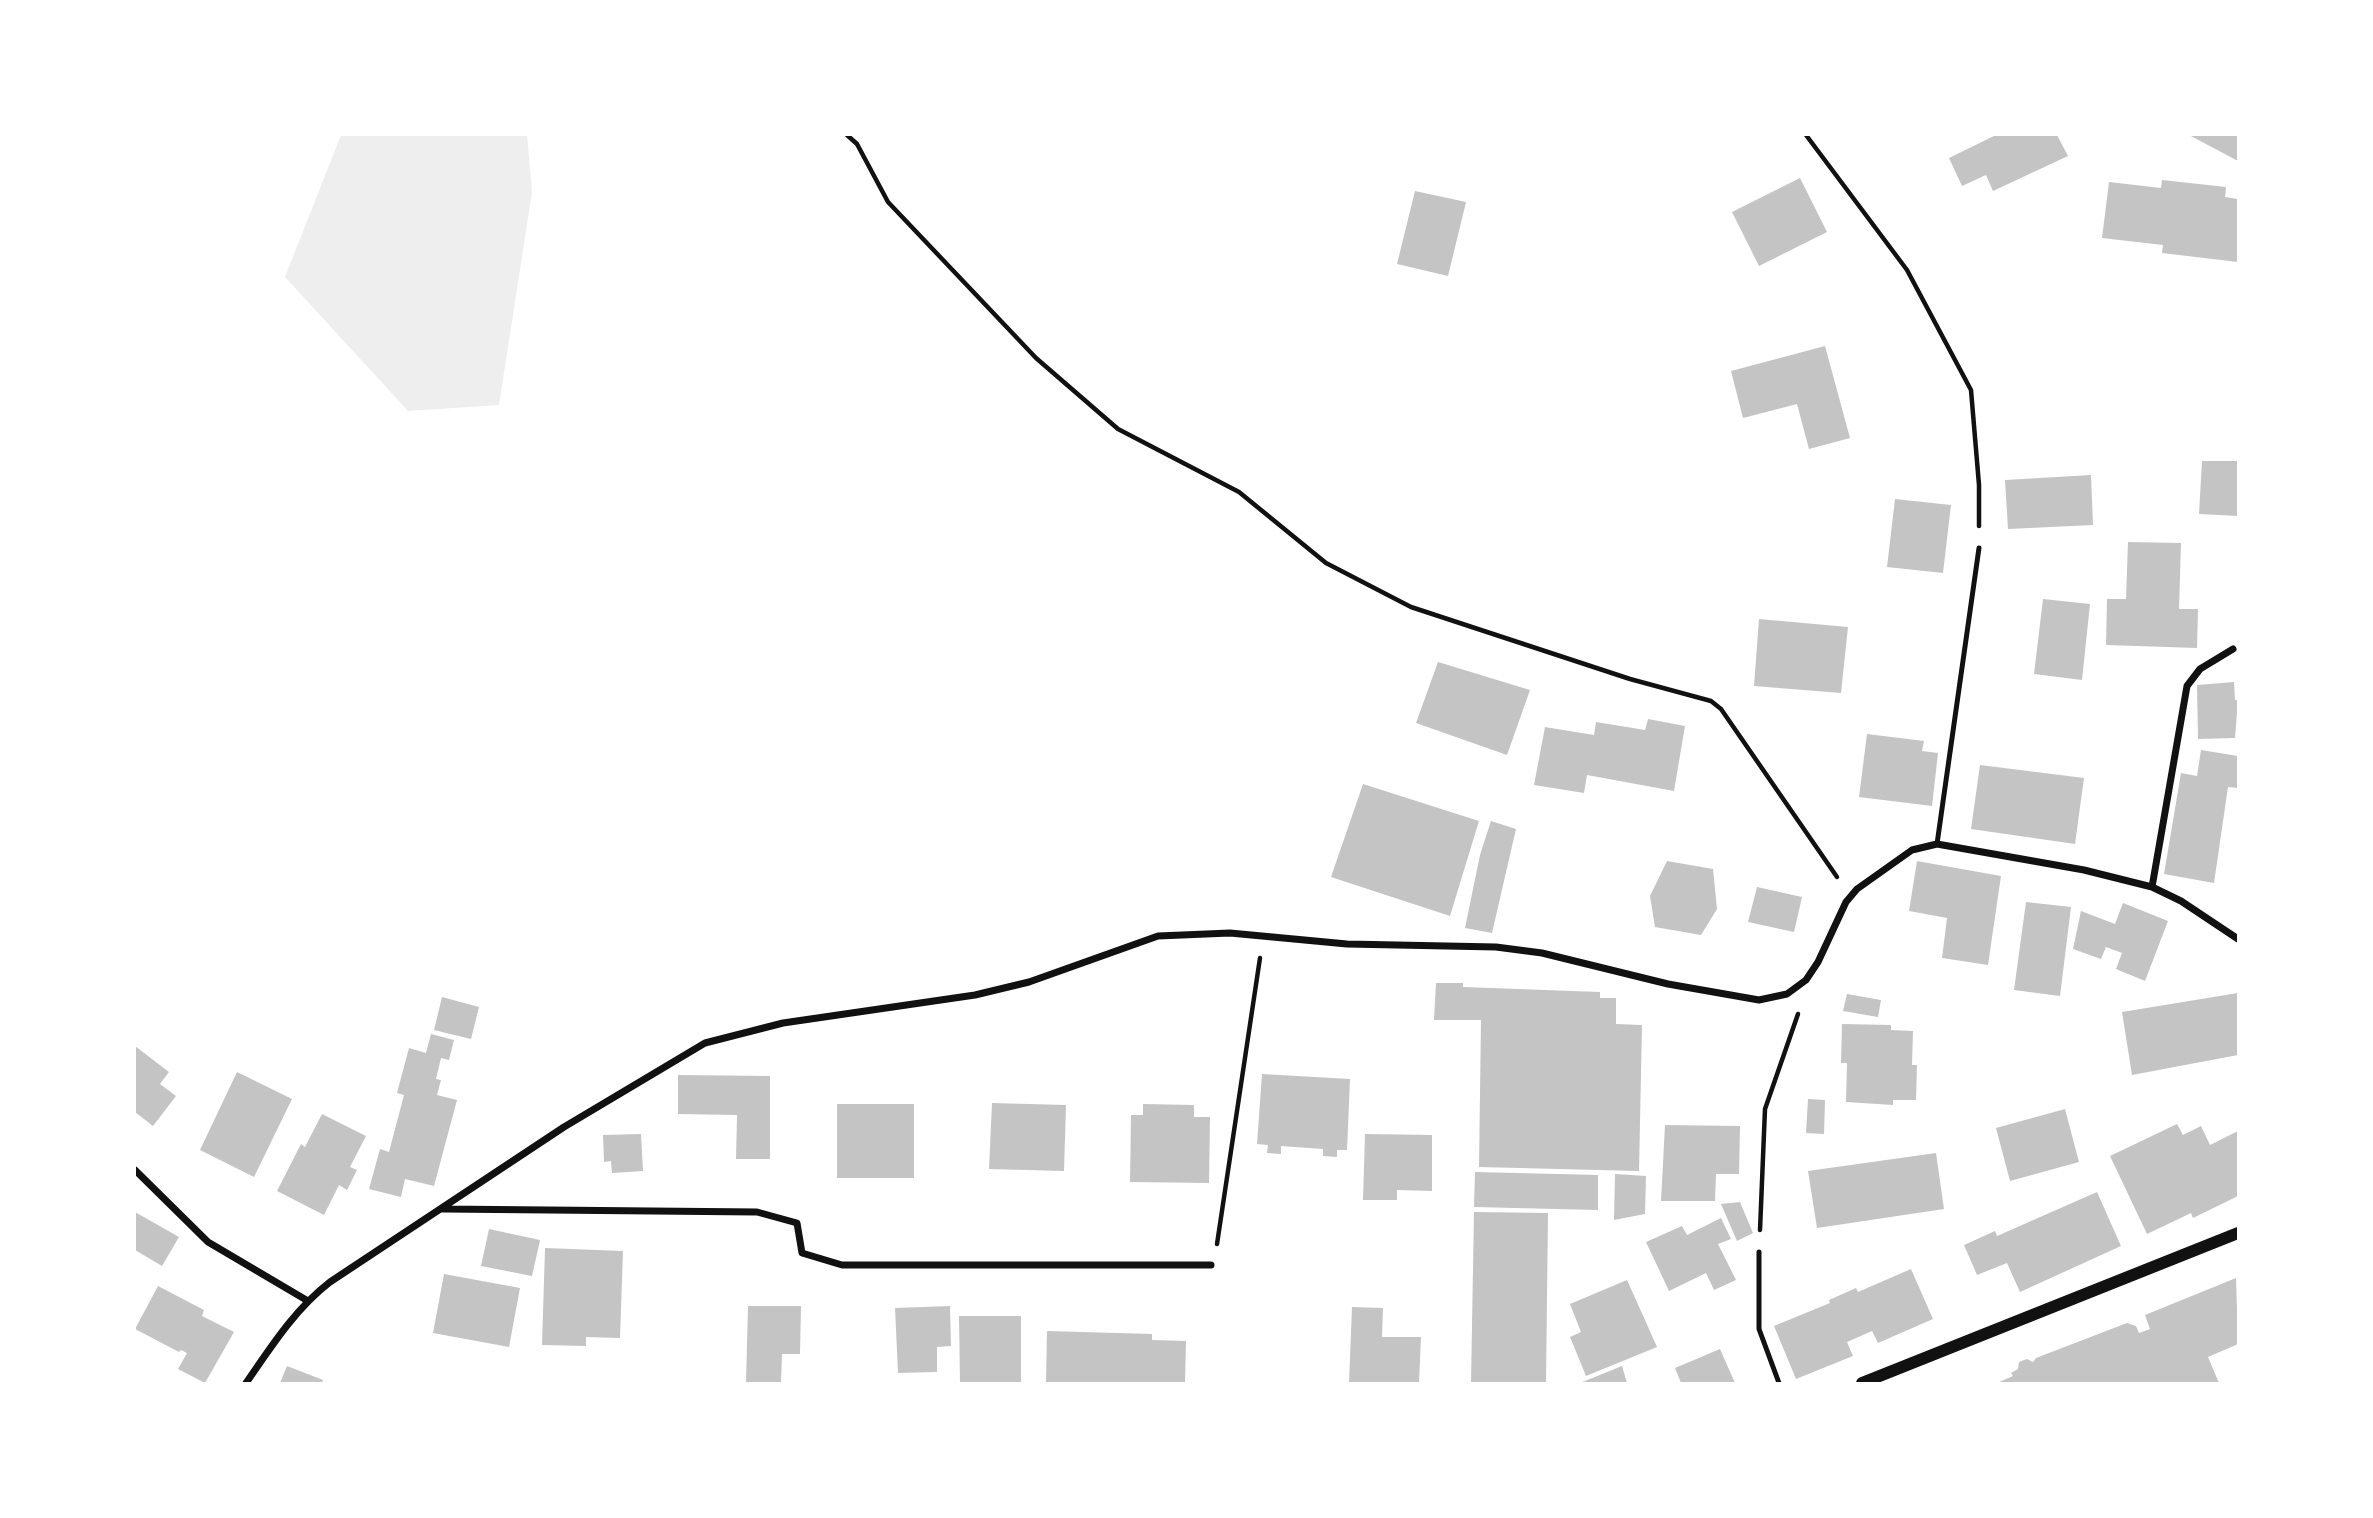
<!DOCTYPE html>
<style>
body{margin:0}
#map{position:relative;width:2373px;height:1518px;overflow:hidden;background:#fff;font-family:Mulish,sans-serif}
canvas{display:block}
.frame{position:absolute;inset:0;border:136px solid #fff;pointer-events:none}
</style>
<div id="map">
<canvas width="2373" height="1518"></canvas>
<div class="frame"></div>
</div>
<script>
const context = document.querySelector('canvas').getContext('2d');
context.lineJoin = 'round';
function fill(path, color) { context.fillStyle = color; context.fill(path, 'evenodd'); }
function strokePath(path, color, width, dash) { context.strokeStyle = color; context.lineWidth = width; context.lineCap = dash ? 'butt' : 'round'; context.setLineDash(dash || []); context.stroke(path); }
fill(new Path2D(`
 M341,135H527L532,192L499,405L408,411L285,277Z`), '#eee');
fill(new Path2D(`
 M1996,135H2057L2068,156L1993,191L1986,175L1962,186L1949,158Z
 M2189,135H2238V161Z
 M1800,178L1827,232L1759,266L1732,212Z
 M2162,180L2226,187L2225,197L2238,199V262L2162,253L2163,245L2102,238L2109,182L2161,188Z
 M1415,191L1466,202L1448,276L1397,264Z
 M1825,346L1850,438L1809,449L1797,404L1743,418L1731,371Z
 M2202,461H2238V516L2199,514Z
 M2091,475L2093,525L2008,529L2005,480Z
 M1895,499L1951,505L1943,573L1887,567Z
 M2128,542L2181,543L2179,609H2198L2197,648L2106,645L2107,599H2126Z
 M2043,599L2090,604L2082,680L2034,674Z
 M1759,619L1848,627L1841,693L1754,686Z
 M1438,662L1530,690L1507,755L1416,723Z
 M2234,682L2235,700H2238L2235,738L2198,739L2197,685Z
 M1648,719L1685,726L1674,791L1587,775L1584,793L1534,785L1545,727L1594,735L1596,722L1645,730Z
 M1867,734L1924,741L1922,751L1938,753L1932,806L1859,797Z
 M2201,750L2238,756V788L2228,787L2214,883L2164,874L2181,773L2197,776Z
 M1980,765L2084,778L2075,844L1971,829Z
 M1363,784L1479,821L1450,916L1331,877Z
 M1491,821L1516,829L1492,933L1465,928L1480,855Z
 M1667,861L1713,869L1717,909L1701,935L1655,927L1650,896Z
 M1917,861L2001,876L1988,965L1942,958L1947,918L1909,911Z
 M1757,887L1802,897L1794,932L1748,922Z
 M2026,902L2071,907L2060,996L2014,990Z
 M2123,903L2168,921L2145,981L2116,969L2122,953L2106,947L2101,959L2073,949L2081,911L2115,924Z
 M1436,983H1463V987L1600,992V998H1616V1024L1642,1025L1639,1171L1479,1167L1481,1020H1434Z
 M2238,993V1055L2132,1075L2122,1012Z
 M1847,994L1881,1000L1878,1017L1843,1011Z
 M442,997L479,1007L471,1039L434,1030Z
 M1842,1024L1891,1025V1030L1913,1031L1912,1065H1917L1916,1100H1893V1105L1846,1102L1847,1063H1841Z
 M431,1034L454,1040L449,1060L441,1058L436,1079L441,1080L437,1095L457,1100L434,1186L405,1179L401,1197L369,1189L380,1149L389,1152L404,1095L397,1093L409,1048L426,1053Z
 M135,1046L169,1072L160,1084L176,1096L153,1126L135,1112Z
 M237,1072L292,1099L254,1177L200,1150Z
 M1262,1074L1350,1079L1347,1150H1337V1157L1323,1156V1149L1281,1146V1154L1267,1153L1268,1145L1257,1144Z
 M678,1075L770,1076V1159H736L737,1115L678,1114Z
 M1808,1099L1825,1100L1824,1134L1806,1133Z
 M992,1103L1066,1105L1064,1171L989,1169Z
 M837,1104H914V1178H837Z
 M1143,1104L1194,1105V1117H1210L1209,1183L1130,1182L1131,1115H1143Z
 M2065,1109L2079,1162L2010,1181L1996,1128Z
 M322,1114L366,1136L350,1167L357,1170L347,1190L339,1185L324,1215L277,1191L301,1144L305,1147Z
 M2177,1124L2183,1135L2201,1126L2210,1145L2238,1131V1196L2193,1218L2191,1213L2147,1234L2110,1156Z
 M1665,1125L1740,1126L1739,1174H1716L1715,1201H1661Z
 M641,1134L643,1171L612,1173L611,1161L604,1162L603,1135Z
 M1365,1134L1432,1135V1191L1397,1190V1200H1363Z
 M1936,1153L1944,1209L1817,1228L1808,1171Z
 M1475,1172L1598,1175V1210L1474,1207Z
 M1615,1174L1646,1176L1645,1214L1614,1220Z
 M2097,1192L2121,1246L2020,1292L2007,1263L1977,1275L1964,1245L1995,1231L1997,1236Z
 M1740,1202L1753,1233L1737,1241L1721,1204Z
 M135,1212L179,1237L162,1266L135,1250Z
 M1474,1212L1548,1213L1546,1383H1471Z
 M1721,1218L1731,1239L1718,1244L1736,1280L1714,1290L1706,1273L1669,1291L1646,1242L1682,1226L1687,1235Z
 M489,1229L540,1240L532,1276L481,1266Z
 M545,1248L623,1251L620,1338L586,1337V1346L542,1345Z
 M1911,1269L1933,1319L1878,1343L1872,1331L1847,1342L1853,1356L1796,1379L1774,1326L1830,1303L1829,1300L1856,1288L1858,1292Z
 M444,1274L520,1288L509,1347L433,1333Z
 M2236,1278L2238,1344L2208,1357L2219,1383H1997L2013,1376L2011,1373L2018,1369L2019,1362L2027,1359L2033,1362L2036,1358L2127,1323L2136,1326L2139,1333L2150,1329L2145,1315Z
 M1627,1280L1657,1347L1586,1376L1570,1337L1581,1332L1570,1304Z
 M158,1286L204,1310L202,1316L234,1332L205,1383L178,1369L187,1353L181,1350L179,1352L135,1329Z
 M748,1306H801L800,1354H782L781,1383H746Z
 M950,1306L951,1346L937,1347V1372L898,1373L895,1308Z
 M1352,1307L1383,1308L1382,1337H1421L1419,1383H1349Z
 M959,1316H1021V1383H960Z
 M1047,1331L1152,1334V1340L1186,1341L1185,1383H1046Z
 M1720,1349L1735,1383H1681L1675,1368Z
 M287,1366L323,1380L322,1383H280Z
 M1622,1366L1627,1383H1580Z`), '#c4c4c4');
strokePath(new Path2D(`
 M847,135L857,144L888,202L1036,358L1118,429L1239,492L1326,563L1411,607L1630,679L1711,701L1721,709L1837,877
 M1806,135L1907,270L1971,390L1979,485V526
 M1760,1230L1765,1109L1798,1014
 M1217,1244L1260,958`), '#111', 4.5);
strokePath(new Path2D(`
 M1937,844L1979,548
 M1759,1252V1329L1779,1383`), '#111', 5);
strokePath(new Path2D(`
 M2152,887L2187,686L2200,669L2233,649
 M135,1170L208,1242L308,1301
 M443,1209L757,1212L797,1223L802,1253L842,1265H1211
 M246,1383C271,1347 295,1309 330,1282L564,1127L705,1043L783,1023L975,995L1029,982L1158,936L1230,933L1347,944L1496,947L1542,953L1668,984L1759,1000L1787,994L1806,980L1818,962L1846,902L1857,889L1912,850L1937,844L2084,870L2152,887L2181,901L2238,939`), '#111', 7);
strokePath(new Path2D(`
 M1862,1383L2238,1233`), '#111', 12);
</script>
